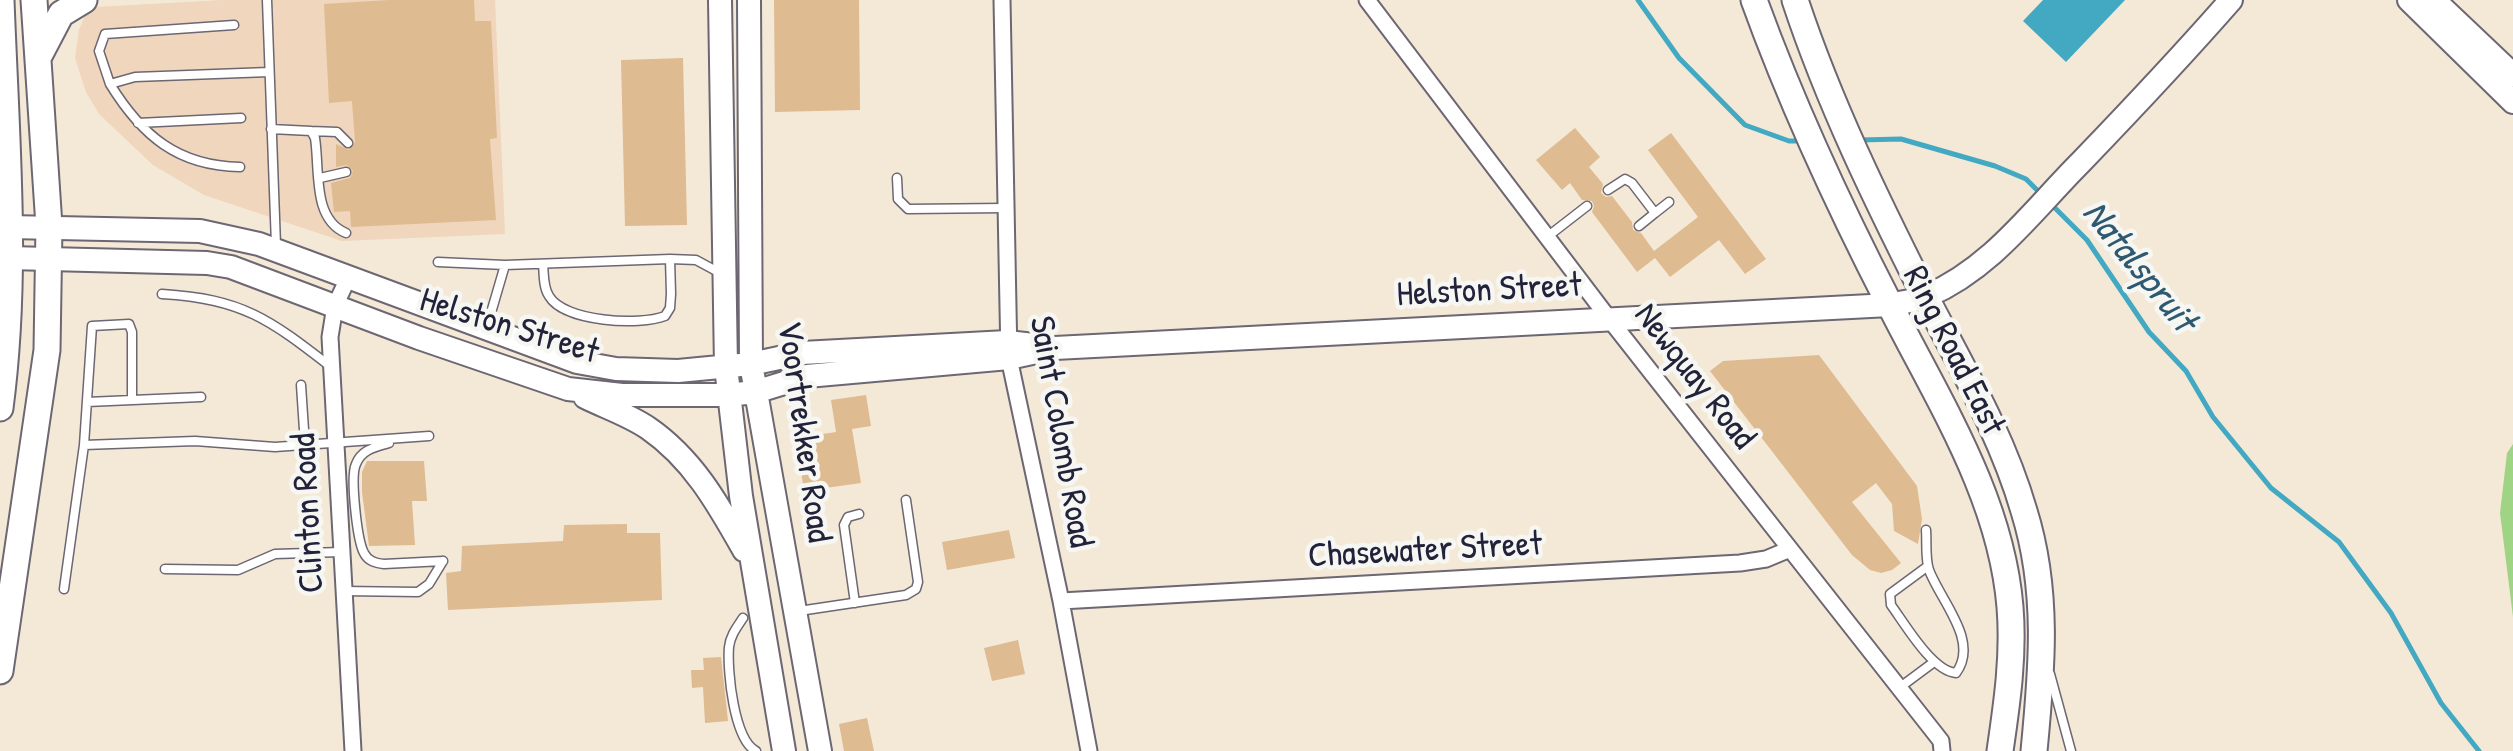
<!DOCTYPE html>
<style>
body{margin:0}
canvas{display:block;background:#f4e8d7}
</style>
<canvas width="2513" height="751"></canvas>
<script>
const context = document.querySelector('canvas').getContext('2d');
context.lineJoin = 'round';
function fill(path, color) { context.fillStyle = color; context.fill(path, 'evenodd'); }
function strokePath(path, color, width, dash) { context.strokeStyle = color; context.lineWidth = width; context.lineCap = dash ? 'butt' : 'round'; context.setLineDash(dash || []); context.stroke(path); }
function drawText(font, color, halo, rows, align = 'center') {
  context.font = font + ' "Patrick Hand",sans-serif'; context.lineWidth = 9; context.setLineDash([]); context.textBaseline = 'middle'; context.strokeStyle = halo; context.fillStyle = color; for (const [text, x, y, turn = 0] of rows) {
    context.save(); context.translate(x, y); context.rotate((+turn || 0) * Math.PI / 180); context.textAlign = isNaN(turn) ? turn : align; if (halo) context.strokeText(text, 0, 0); context.fillText(text, 0, 0); context.restore();
  }
}
fill(new Path2D(`
 M222,0H495L505,234L342,241L204,195L153,165L99,114L86,92L75,58L79,30L86,13L96,7Z`), '#efd6bc');
fill(new Path2D(`
 M2513,444V617L2500,513L2507,453Z`), '#9fd484');
fill(new Path2D(`
 M2043,0H2125L2066,62L2023,21Z`), '#43a9c3');
strokePath(new Path2D(`
 M1638,0L1679,58L1745,125L1789,141H1804
 M1860,140L1901,139L1995,166L2026,179L2042,195
 M2049,202L2087,240L2149,332L2186,371L2213,417L2271,488L2339,542L2391,613L2441,703L2479,751`), '#43a9c3', 5);
fill(new Path2D(`
 M389,0H474L475,21H491L497,138L490,139L496,220L351,227L350,211L334,212L331,183L350,178L353,171L347,165L336,167V144L349,150L355,142L352,101L329,103L324,4Z
 M774,0H859L860,110L775,112Z
 M683,58L687,225L625,226L621,60Z
 M1575,128L1600,157L1589,167L1603,184L1601,193L1606,197L1612,196L1632,222L1633,230L1641,233L1654,251L1698,217L1648,150L1671,133L1766,259L1745,274L1719,240L1670,277L1655,258L1637,272L1592,212L1594,206L1592,201L1582,200L1570,183L1562,190L1536,160Z
 M1819,355L1917,486L1922,519L1918,544L1894,531L1892,504L1876,483L1852,502L1901,563L1892,570L1881,573L1870,570L1852,555L1710,371L1723,361Z
 M866,395L871,426L852,429L861,483L804,491L796,438L836,432L831,400Z
 M367,461H424L427,501H412L415,545L369,546L362,492V472Z
 M627,524V533H660L662,600L448,610L446,573L461,571L462,546L563,541L564,525Z
 M1009,530L1015,558L947,570L942,542Z
 M1018,640L1025,674L992,681L984,648Z
 M721,657L728,721L705,723L703,687L692,688L691,670H704L703,658Z
 M867,718L874,751H844L839,724Z`), '#dfbb91');
const lane = new Path2D(`
 M267,0L276,245
 M110,84L99,51L105,34L234,25
 M138,123L241,118
 M271,129L311,131L315,138C320,170 312,219 346,233
 M311,131L337,132L348,143
 M240,167C178,166 142,136 110,84L135,77L269,72
 M320,178L346,172
 M897,178L898,199L908,209L1005,208
 M1608,190L1625,179L1632,183L1655,213L1639,226
 M1655,213L1669,202
 M1547,237L1587,206
 M438,262L505,265L488,323
 M543,264C544,274 543,287 549,296C564,322 640,326 665,316L670,308L671,294L670,259
 M505,265L670,259L696,260L722,274
 M162,294C243,299 269,319 331,367
 M301,385L305,445
 M87,402L201,397
 M389,443C376,447 362,449 356,464C350,476 357,540 364,553C368,561 375,563 384,564L443,561
 M84,445L195,441L275,447L429,436
 M1926,530C1927,542 1925,558 1929,570C1940,600 1980,641 1956,673C1932,671 1905,624 1891,605L1890,594L1928,566
 M165,569L238,570L275,554L341,552
 M64,589L84,445L92,326L129,324L132,332V400
 M343,591L418,592L429,584L443,561
 M855,603L844,525L848,517L859,514
 M799,611L906,595L916,589L918,582L906,500
 M743,618C737,627 730,636 729,647C727,671 734,740 756,751
 M2050,674L2071,751
 M1899,688L1934,662`);
const street = new Path2D(`
 M1002,0L1009,358L1061,601L1089,751
 M1367,0L1610,320L1941,741L1942,751
 M349,276L335,306L330,337L353,751
 M1061,601L1740,563L1766,559L1790,549`);
const secondary = new Path2D(`
 M720,0L726,367L741,496L784,751
 M749,0L751,364L820,751
 M2409,0L2513,102
 M2434,0L2513,75
 M9,227L200,231L259,244L577,362L616,369L678,371L751,364L802,353L1007,342L1034,345
 M9,258L207,263L231,267L419,338L568,389L622,395H728L755,392L807,376L1009,358L1055,348L1890,305C1902,302 1916,301 1927,296C1992,268 2033,210 2081,162C2132,109 2182,56 2231,0
 M585,397C605,407 629,415 648,428C693,459 718,504 744,550`);
const primary = new Path2D(`
 M1754,0C1792,105 1839,206 1890,305C1939,402 2001,497 2010,607C2014,656 2007,703 2000,751
 M1795,0C1829,103 1877,201 1926,298C1962,368 2002,435 2024,511C2049,591 2042,669 2034,751
 M39,56L61,14L84,0
 M0,408C18,273 6,136 1,0
 M0,671L47,350L49,226L34,0`);
strokePath(lane, '#6c6772', 11);
strokePath(street, '#6c6772', 19);
strokePath(secondary, '#6c6772', 26);
strokePath(primary, '#6c6772', 29);
strokePath(lane, '#fff', 8);
strokePath(street, '#fff', 15);
strokePath(secondary, '#fff', 22);
strokePath(primary, '#fff', 25);
drawText('35px', '#22223b', '#f6f6f2', [
 ["Helston Street",1489,291,-3],
 ["Helston Street",509,327,17],
 ["Ring Road East",1953,351,63],
 ["Newquay Road",1694,377,52],
 ["Voortrekker Road",803,432,82],
 ["Saint Colomb Road",1060,432,80],
 ["Clinton Road",309,513,-93],
 ["Chasewater Street",1425,551,-3]
]);
drawText('italic 38px', '#2f5871', '#f6f6f2', [
 ["Natalspruit",2138,267,51]
]);
</script>
